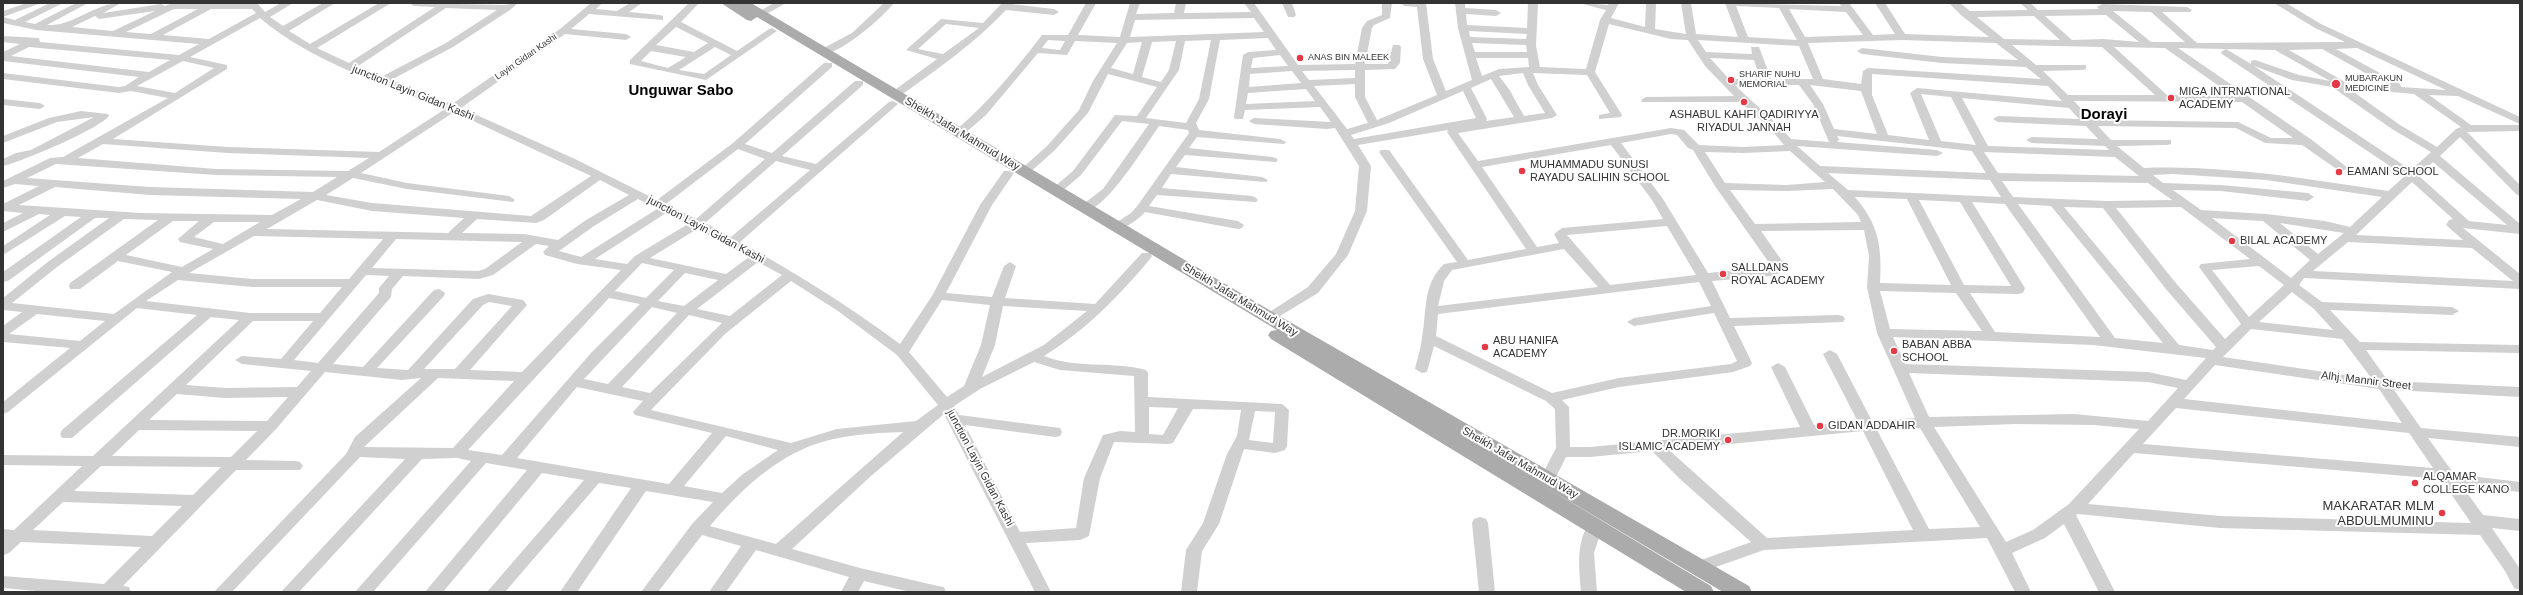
<!DOCTYPE html>
<style>
body{margin:0}
#map{position:relative;width:2523px;height:595px;overflow:hidden;background:#fff;font-family:Helvetica,sans-serif}
canvas{display:block}
.frame{position:absolute;inset:0;border:4px solid #333;pointer-events:none}
</style>
<div id="map">
<canvas width="2523" height="595"></canvas>
<div class="frame"></div>
</div>
<script>
const context = document.querySelector('canvas').getContext('2d');
context.lineJoin = 'round';
function fill(path, color) { context.fillStyle = color; context.fill(path, 'evenodd'); }
function strokePath(path, color, width, dash) { context.strokeStyle = color; context.lineWidth = width; context.lineCap = dash ? 'butt' : 'round'; context.setLineDash(dash || []); context.stroke(path); }
function drawText(font, color, halo, rows, align = 'center') {
  context.font = font + ' Helvetica,sans-serif'; context.lineWidth = 4; context.setLineDash([]); context.textBaseline = 'middle'; context.strokeStyle = halo; context.fillStyle = color; for (const [text, x, y, turn = 0] of rows) {
    context.save(); context.translate(x, y); context.rotate((+turn || 0) * Math.PI / 180); context.textAlign = isNaN(turn) ? turn : align; if (halo) context.strokeText(text, 0, 0); context.fillText(text, 0, 0); context.restore();
  }
}
fill(new Path2D(`
 M27,3H41L3,17V11Z
 M50,3H63L25,22L35,24L76,3H88L47,25C73,27 94,3 121,3L103,13L161,4L165,6L172,3H257L265,12L281,3H293L270,17L283,26L323,3H335L289,31L310,44L379,3H391L317,48L349,63L435,7L414,6L409,3L504,5L518,3L510,10L453,47L391,80L452,104L560,29L591,3H602L596,9L617,11L630,3H642L629,12L660,15L663,16V20L589,14L571,29L626,34L631,37L626,40L565,34L461,108L575,159L657,200L733,143L824,63H832V67L745,144L772,153L855,81H863V85L782,156L816,164L889,102L893,101L898,104L740,242C796,273 849,306 900,344L932,296L980,205L1004,171H1012L1014,173L992,205L946,293L992,297L1004,266L1010,262L1016,266L1005,298L1095,304L1142,253H1150L1152,256L1150,259C1119,296 1086,330 1044,356C1076,369 1113,361 1146,370L1148,373V397L1282,404L1289,410L1287,446L1285,450L1275,453L1244,449L1219,524L1202,551L1197,592H1181L1186,550L1203,523L1227,454L1237,436L1241,410L1193,409L1173,443L1168,444L1114,442L1100,478L1089,536L1080,540L1026,543L1051,592H1035L944,414L871,476L792,549L860,568L938,586L944,587L946,592H910L864,581L858,592H841L849,577L756,550L726,592H709L741,546L702,535L658,592H641L692,524L713,502L646,491L577,592H560L631,488L599,483L505,592H487L584,480L542,473L443,592H425L527,470L486,463L373,592H355L471,461L457,458L422,459L299,592H281L405,459L360,457L232,592H214L346,454L355,437L421,378L402,380L325,372L276,429L246,460L295,461L300,462L303,466L300,470H236L123,586L129,587L131,592H47L3,588V576L104,584L141,547L21,542L9,553L3,555V529L14,530L82,466L3,465V455L93,456L239,320L211,317L72,438H62L60,434L62,430L197,315L137,308L8,412L3,414V402L70,348L3,342V326L22,312L3,310V298L49,261L109,218H95L8,281L3,282V272L81,217L65,216L3,255V246L50,215L39,214L3,232V223L23,213L3,211V204L39,186L15,184L3,188V181L50,158L63,157L168,98L131,91L119,93L3,79V73L119,87L125,86L139,77L3,61V52L20,44L3,42V36L39,38L40,42L179,55L199,44L36,30L3,23V17L15,20ZM446,8L497,10L446,43L383,76L358,66ZM174,9H198L151,34L126,32ZM211,9H252L256,13L209,39L163,35ZM155,11L113,31L72,27L95,16L99,19ZM260,18C313,63 382,83 445,109L379,152L228,147L113,139L227,69V65L190,57ZM29,47L170,60L149,72L11,56ZM183,61L214,68L175,93L137,86ZM454,112L591,176L531,216L372,203L326,195L353,178L407,189L513,202L515,200L509,196L407,183L361,173ZM103,144L228,153L369,158L348,171L216,169L78,158ZM738,149L765,159L696,219L666,204ZM776,161L810,170L731,237L705,223ZM56,164L216,175L337,177L313,192L150,187L27,178ZM600,180L629,195L586,220L558,240L524,234L462,233L477,219L536,223L544,220ZM55,187L150,195L301,199L272,215L141,213L19,205ZM638,199L657,209L581,257L559,251L594,226ZM317,200L372,211L464,218L448,233L267,229ZM666,213L688,224L635,256L627,264L595,259ZM124,219L158,220L70,283L69,286L70,289H80L118,261L172,272L114,314L12,303L57,267ZM173,221H199L178,239L180,242L213,249L182,267L126,255ZM214,222H260L223,244L194,237ZM697,229L749,257L726,274L650,258ZM254,236L383,239L349,279H252L189,273ZM396,239L522,242L485,269L478,271L372,268ZM536,244L549,246L543,252L545,255L577,264L621,270L522,372L470,370L527,305L523,300L488,294L473,299L408,370L377,368L444,296L445,293L439,289L434,290L363,367L333,364L391,297L392,289L403,276L479,279L493,275ZM758,262L782,275L730,316L697,309ZM642,263L674,270L646,298L615,291ZM685,273L718,280L684,306L658,301ZM366,275L389,276L379,288V293L318,363L294,360ZM178,280L252,287H342L320,313H250L146,301ZM791,281L838,311L897,355L938,405L916,421L837,429L791,443L651,410L725,334ZM609,298L640,304L591,353L502,455L468,450ZM942,300L990,305L981,345L964,386L947,397L909,352ZM489,302L512,306L455,369H424L483,305ZM1003,306L1087,311L1044,345L982,377L995,345ZM652,307L677,313L608,384L584,379ZM37,314L105,321L80,341L9,334ZM689,315L722,323L650,393L622,387ZM253,321H313L281,359L242,356L235,360L242,364L311,371L297,387L225,388L186,385ZM1034,362L1060,370L1134,376L1135,432L1120,431L1103,435L1084,478L1076,528L1020,532L965,425L1055,437L1060,436L1062,432L1060,428L959,415L954,406L980,389ZM438,378L514,381L453,448L364,447ZM577,387L643,401L633,412L635,415L712,433L669,484L517,458ZM177,394L225,398L288,397L267,421L149,420ZM1149,407L1178,408L1163,435L1149,434ZM1255,411L1275,412L1273,443L1249,440ZM139,430L257,431L231,457L112,456ZM903,432L776,544L710,526C737,494 770,462 810,446C839,435 872,433 903,432ZM726,436L778,450L743,474L722,493L684,486ZM101,466L221,467L193,495L74,491ZM63,502L182,506L152,536L33,530Z
 M689,3H699L681,22L737,51L769,29L772,28L777,31L706,80L630,64V60ZM676,27L708,43L694,52L656,45ZM715,47L731,55L704,74L679,70ZM651,51L686,57L668,68L641,61Z
 M774,3H786L763,16L755,14Z
 M884,3H894C884,16 837,58 820,54V50L852,33Z
 M1002,3L1054,9L1059,12L1054,15L1006,10C974,44 937,69 900,96H892V92L937,59L906,50L941,19L983,23ZM946,24L979,28L943,54L918,49Z
 M1086,3H1096L1078,35L1120,37L1130,3H1140L1136,14L1174,13L1176,3H1186L1184,13L1251,12L1244,3H1254L1298,65L1355,64L1362,28L1367,21L1382,15V3H1392L1390,18L1374,25L1372,28L1365,64H1388L1393,45H1399L1401,47L1400,63L1395,69L1365,70V97L1377,120L1437,95L1423,59L1417,7L1405,6L1400,3H1426L1433,59L1446,91L1472,80L1458,28L1455,3H1465V8L1496,10L1501,13L1496,16L1466,14L1467,25L1527,28L1528,3H1538L1536,46L1540,67L1586,69L1600,20L1606,10L1579,3L1608,5L1609,3H1619L1611,18L1645,27L1646,3H1656L1655,29L1686,34L1681,3H1691L1696,34L1738,37L1725,3L1841,6L1839,3H1849L1873,35L1895,34L1875,3H1885L1905,34L1989,37L1962,16L1949,3H1960L1970,11L2028,10L2020,3H2030L2038,10L2099,9L2097,7L2102,4L2187,7L2192,10L2190,12H2162L2197,43L2345,42L2315,28L2274,3H2286L2321,24L2520,117V124L2458,96L2429,95L2471,125H2520V131L2467,132L2520,185V196L2516,194L2460,137L2440,156L2520,224V234L2463,228L2520,274V289L2304,278L2299,285L2322,302L2452,307L2459,311L2452,315L2330,310L2360,342L2520,345V353L2366,350L2388,381L2520,387V397L2394,390L2421,428L2520,437V447L2428,438L2454,474L2520,482V492L2462,486L2483,515L2520,519V531L2492,528L2520,569V590L2514,588L2505,571L2480,535L2220,528L2078,514L2076,515L2115,592H2099L2064,524L2045,538L2012,553L2031,592H2015L1987,538L1764,550L1699,573L1693,571L1691,567L1693,563L1751,542L1680,479L1652,451L1590,457H1566L1553,483H1543L1540,479L1556,448L1555,409L1546,401L1434,346L1427,372L1422,373L1415,369C1417,359 1421,349 1422,338C1427,312 1422,285 1444,264L1457,262L1379,152L1381,150H1389L1468,260L1526,249L1447,132L1448,130L1358,145L1371,166L1367,211L1348,255L1318,293L1270,322L1265,321L1263,318L1265,315L1308,287L1336,254L1355,211L1359,166L1335,128L1327,129L1254,124L1249,121L1254,118L1331,122L1320,107L1245,110L1243,119H1235L1234,117L1243,55L1248,52L1276,50L1268,38L1220,40L1209,99L1196,123L1199,130L1280,139L1286,142L1284,144L1197,137L1189,148L1272,157L1276,158L1278,160L1276,162L1185,155L1176,167L1262,177L1268,180L1266,182L1171,174L1162,188L1252,196L1256,198L1258,200L1256,202L1157,195L1149,206L1238,221L1244,225L1242,228L1238,229L1145,212C1138,220 1127,227 1117,230L1111,226L1131,213L1138,205L1189,133L1188,130L1159,126C1147,143 1103,216 1082,211L1080,208L1082,205L1103,189L1149,124L1122,121L1081,175L1061,192H1053L1051,190L1053,188L1073,171L1115,115L1137,116L1157,87L1108,74L1088,113L1055,150L1029,173H1021L1019,171L1047,146L1079,110L1093,81L1117,43L1075,41L1067,55L1038,53L986,115L964,134H956V130C989,102 1016,69 1042,35H1068ZM1736,6L1779,8L1797,40L1748,37ZM1789,9L1846,12L1863,35L1805,37ZM2113,11L2151,12L2185,42H2151ZM2106,15L2139,42L2103,39L2072,40L2045,16ZM2034,16L2060,40L2004,39L1977,17ZM1254,18L1264,32L1130,37L1135,20ZM1609,24L1671,39L1688,40L1705,66L1734,96L1646,97L1641,100L1642,102H1740L1769,127L1784,145L1743,147L1699,145L1684,130L1671,128L1478,161L1458,133L1552,118L1557,115L1538,85L1533,73L1587,75L1610,113L1599,115V119L1621,117L1622,115L1595,72ZM1469,31L1527,34L1526,39L1470,37ZM1048,40L1065,41L1060,50L1042,48ZM1211,40L1199,99L1186,123L1146,118L1179,70L1185,41ZM1698,40L1799,46L1813,79H1771L1759,47H1751L1752,54L1706,52ZM1902,40L1996,43L2018,60L1942,57L1862,48L1857,51L1862,54L1942,63L2026,67L2041,79L1868,68L1863,71L1861,84L1823,79L1808,43ZM1176,41L1169,70L1161,82L1142,77L1152,42ZM1142,42L1133,74L1111,68L1127,43ZM1472,43L1526,45L1527,52H1475ZM2012,45L2102,47L2155,95H2068L2043,71L2082,70L2086,69V65H2036ZM2114,47L2165,48L2233,96L2167,95ZM2178,48L2226,49L2221,52L2222,54L2405,176L2388,191C2307,179 2226,165 2144,168L2117,146L2167,145L2171,144V140H2111L2098,126L2236,128L2265,143L2302,145L2338,170L2342,171L2348,168L2312,140ZM2357,48L2446,90L2401,87L2400,84L2336,49ZM2226,49L2275,50L2330,81L2299,75L2255,60L2251,61V64ZM2322,49L2387,85L2345,82L2289,50ZM1280,55L1288,66L1251,68L1253,58ZM1476,58H1528L1529,67L1499,69L1482,76ZM1710,58L1754,60L1760,79H1729ZM2254,66L2292,80L2332,87L2392,129L2431,152L2411,170ZM1355,70V78L1309,80L1302,71ZM1292,71L1301,83L1249,87L1250,74ZM1523,73L1528,85L1545,113L1524,116L1509,89L1499,76ZM1872,74L2048,86L2062,101L1917,88L1910,93L1929,140L1888,135L1872,95ZM1491,79L1514,117L1486,121L1487,119L1471,88ZM1355,84V97L1368,123L1347,129L1314,86ZM1735,85H1799L1813,104L1829,142L1791,139C1774,119 1754,104 1735,85ZM1810,85L1861,91L1877,134L1834,129L1823,104ZM2348,88L2414,94L2461,127L2456,129L2437,147L2400,125ZM1306,89L1315,101L1246,104L1248,93ZM1463,91L1476,118L1354,139L1351,135L1389,123ZM1921,94L1951,97L1976,145L1941,141ZM1962,98L2069,108L2079,119L1998,116L1993,119L1998,122L2086,126L2098,139L2032,137L2026,140L2032,143L2105,146L2109,150L1988,146ZM2074,101L2242,102L2293,138H2271L2238,122L2092,120ZM1671,134L1677,135L1688,148L1693,150L1715,186L1772,267L1708,273L1663,199L1621,143ZM1837,136L1972,151L1986,173L1820,166L1797,146L1937,156L1943,153L1937,150L1837,142L1839,140ZM1611,145L1652,200L1663,219L1562,228L1554,234L1559,243L1537,247L1482,167ZM1790,151L1825,182L1787,185L1725,183L1705,152L1743,153ZM1984,152L2115,157L2139,176L1998,173ZM2433,162L2507,225L2469,221L2419,176ZM1828,173L1990,180L2001,197L1848,190ZM2173,174L2266,180L2382,197L2350,227L2325,221L2266,214L2201,210L2173,190L2221,191L2308,201L2314,197L2308,193L2221,185L2163,183L2153,175ZM2002,181L2148,183L2172,200L2107,201L2013,197ZM2412,182L2453,219L2449,220L2446,225L2463,240L2356,235ZM1833,189L1858,215L1861,222L1755,224L1730,190L1787,191ZM1855,197L1907,199L1951,285L1880,283C1882,247 1879,225 1855,197ZM1919,200L1960,202L2011,286L1964,285ZM1972,202L2005,204L2100,337L1995,332L1970,293L2018,294L2023,293L2025,288ZM2018,204L2051,206L2163,343L2115,338ZM2064,207L2103,208L2165,288L2216,347L2213,350L2179,345ZM2181,207L2250,259L2201,264L2199,267L2241,324L2225,339L2175,282L2116,208ZM2212,218L2263,221L2310,260L2291,278ZM2280,223L2344,233L2318,254ZM1667,226L1696,275L1610,285L1567,235ZM1864,230L1869,256L1867,287L1877,333L1915,418L1872,421L1837,354L1830,350L1823,354L1858,422L1814,425L1785,367L1778,363L1771,367L1800,427L1590,447H1570L1569,407L1562,400L1619,387L1733,372L1750,366L1752,363L1734,326L1843,322L1845,319L1843,316L1838,315L1730,318L1712,281L1771,276L1782,272L1785,265L1761,231ZM2348,242L2472,248L2513,281L2313,271ZM1564,249L1598,287L1438,306L1444,281L1452,270ZM2259,266L2284,285L2249,317L2212,270ZM1699,282L1711,306L1634,318L1627,322L1634,326L1714,313L1737,361L1731,364L1619,378L1552,393L1436,336L1438,314ZM1880,291L1956,293L1982,331L1890,329ZM2292,292L2314,309L2333,330L2259,322ZM2251,329L2342,339L2372,379L2223,357ZM1893,337L2093,345L2206,358L2186,380L2148,372L1905,364ZM2215,365L2379,389L2402,423L2184,399ZM1909,373L2148,382L2178,388L2148,421L2074,414L1929,417ZM2176,408L2409,433L2433,468L2143,444ZM2016,424L2094,425L2139,429L2069,504L2033,530L2006,542L1934,427ZM1920,428L1980,527L1929,529L1877,430ZM1863,431L1913,530L1767,538L1669,450ZM2134,453L2441,479L2471,523L2220,516L2088,504Z
 M1282,3H1292L1296,15L1294,17H1288Z
 M3,99L40,103L45,106L40,109L3,105Z
 M81,111L108,114L109,116C99,129 21,162 3,166V159L16,153L31,150L94,117L57,122L3,143V136L49,118Z
 M1480,517L1486,519L1488,523L1495,592H1479L1472,523L1474,519Z
 M1594,522L1600,524L1602,528L1594,553L1597,592H1581C1579,568 1576,546 1588,524Z`), '#d0d0d0');
fill(new Path2D(`
 M721,3H751L1276,314L1749,586L1752,592H1723L1537,482L1711,586L1714,592H1686L1271,339L1268,335L1271,331L1277,330L757,17L751,21L747,20Z`), '#ababab');
for (const [x, y, r, color] of [
 [1300,58,4,"#e63946"],
 [1731,80,4,"#e63946"],
 [2336,84,5,"#e63946"],
 [2171,98,4,"#e63946"],
 [1744,102,4,"#e63946"],
 [1522,171,4,"#e63946"],
 [2339,172,4,"#e63946"],
 [2232,241,4,"#e63946"],
 [1723,274,4,"#e63946"],
 [1485,347,4,"#e63946"],
 [1894,351,4,"#e63946"],
 [1820,426,4,"#e63946"],
 [1728,440,4,"#e63946"],
 [2415,483,4,"#e63946"],
 [2442,513,4,"#e63946"]
]) { const dot = new Path2D(); dot.arc(x, y, r, 0, 2 * Math.PI); context.fillStyle = color; context.fill(dot); strokePath(dot, '#fff', 1.5); }
drawText('9px', '#333', '#fff', [
 ["Layin Gidan Kashi",526,57,-35]
]);
drawText('9px', '#333', '#fff', [
 ["ANAS BIN MALEEK",1308,58],
 ["SHARIF NUHU",1739,75],
 ["MEMORIAL",1739,85],
 ["MUBARAKUN",2345,79],
 ["MEDICINE",2345,89]
], 'left');
drawText('11px', '#333', '#fff', [
 ["MIGA INTRNATIONAL",2179,92],
 ["ACADEMY",2179,105],
 ["ASHABUL KAHFI QADIRIYYA",1744,115,"center"],
 ["RIYADUL JANNAH",1744,128,"center"],
 ["MUHAMMADU SUNUSI",1530,165],
 ["RAYADU SALIHIN SCHOOL",1530,178],
 ["EAMANI SCHOOL",2347,172],
 ["BILAL ACADEMY",2240,241],
 ["SALLDANS",1731,268],
 ["ROYAL ACADEMY",1731,281],
 ["ABU HANIFA",1493,341],
 ["ACADEMY",1493,354],
 ["BABAN ABBA",1902,345],
 ["SCHOOL",1902,358],
 ["GIDAN ADDAHIR",1828,426],
 ["DR.MORIKI",1720,434,"right"],
 ["ISLAMIC ACADEMY",1720,447,"right"],
 ["ALQAMAR",2423,477],
 ["COLLEGE KANO",2423,490]
], 'left');
drawText('11px', '#333', '#fff', [
 ["junction Layin Gidan Kashi",413,93,22],
 ["Sheikh Jafar Mahmud Way",962,134,31],
 ["junction Layin Gidan Kashi",706,230,28],
 ["Sheikh Jafar Mahmud Way",1240,300,31],
 ["Alhj. Mannir Street",2366,381,7],
 ["Sheikh Jafar Mahmud Way",1520,463,30],
 ["junction Layin Gidan Kashi",980,468,62]
]);
drawText('13px', '#333', '#fff', [
 ["MAKARATAR MLM",2434,506],
 ["ABDULMUMINU",2434,521]
], 'right');
drawText('bold 15px', '#000', '#fff', [
 ["Unguwar Sabo",681,91],
 ["Dorayi",2104,115]
]);
</script>
